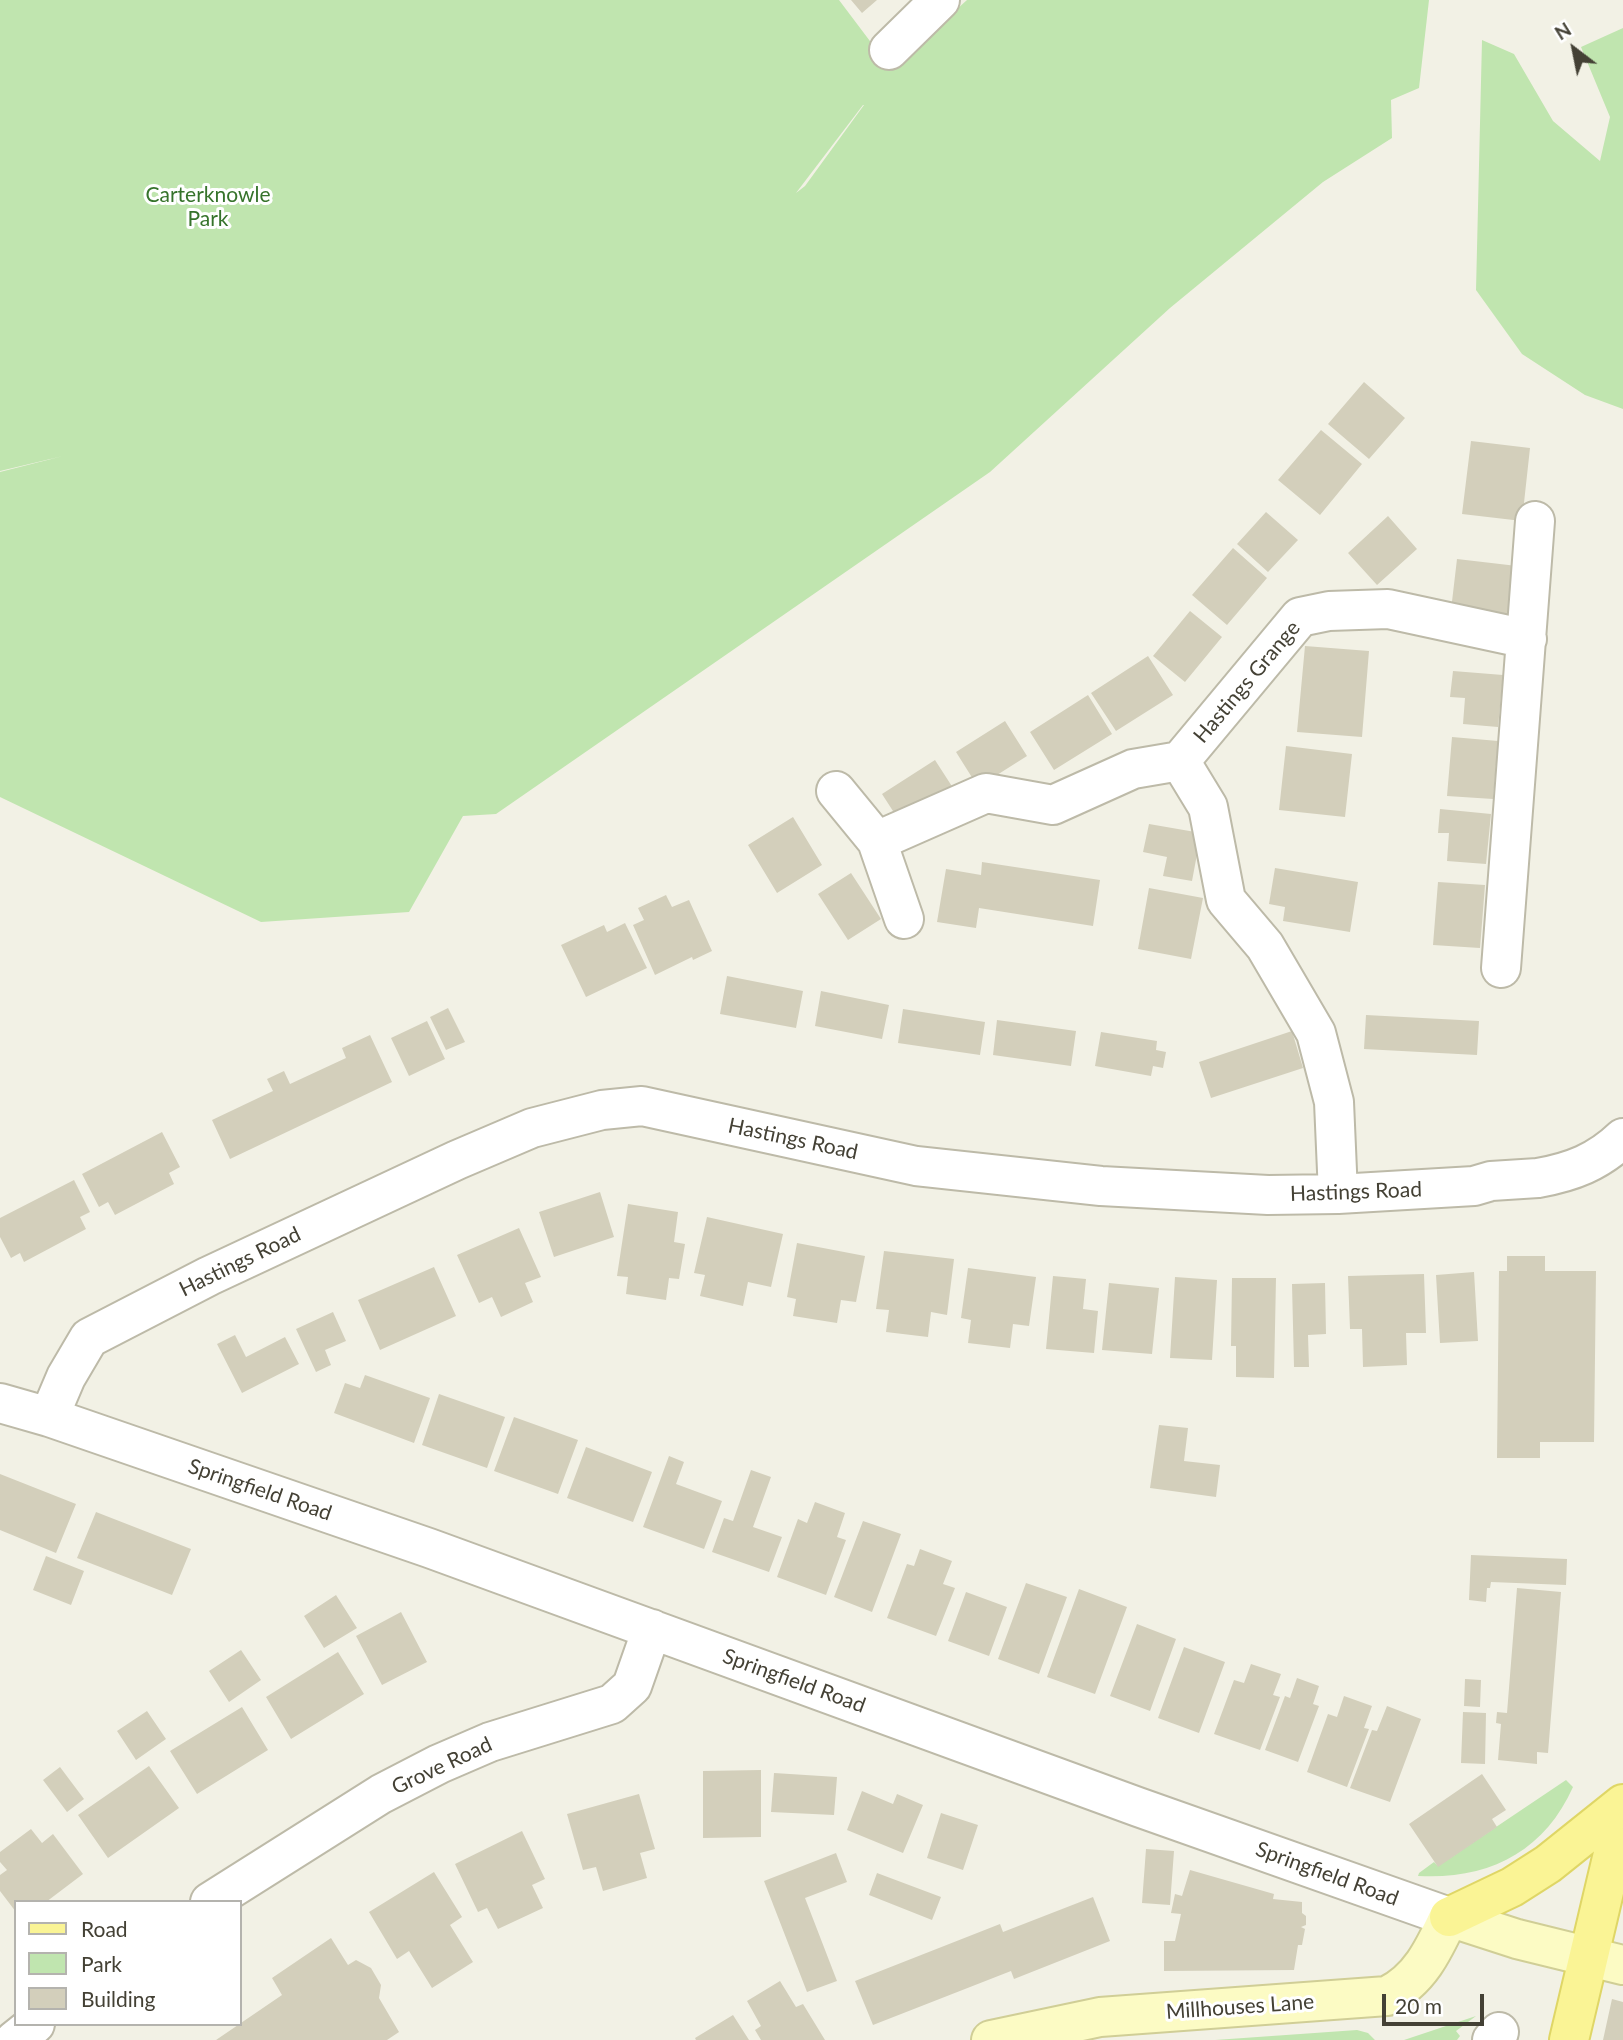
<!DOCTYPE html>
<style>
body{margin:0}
#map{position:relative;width:1623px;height:2040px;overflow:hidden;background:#f2f1e5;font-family:Lato,sans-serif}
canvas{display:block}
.legend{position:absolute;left:14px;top:1900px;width:228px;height:126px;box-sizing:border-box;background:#fff;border:2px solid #b4b3ae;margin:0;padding:9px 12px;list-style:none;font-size:21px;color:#444135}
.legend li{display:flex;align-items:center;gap:14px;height:35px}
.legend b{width:35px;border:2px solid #b4b3ae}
.north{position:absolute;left:1539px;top:14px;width:70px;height:70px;-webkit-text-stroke:5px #fff;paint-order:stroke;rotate:328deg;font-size:19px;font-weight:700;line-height:28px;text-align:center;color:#444135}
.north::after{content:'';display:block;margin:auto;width:24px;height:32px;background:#444135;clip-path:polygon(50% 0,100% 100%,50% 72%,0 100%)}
.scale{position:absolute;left:1382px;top:1994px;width:102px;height:32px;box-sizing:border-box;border:4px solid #444135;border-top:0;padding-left:9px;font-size:21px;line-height:24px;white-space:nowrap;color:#444135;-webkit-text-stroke:5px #fff;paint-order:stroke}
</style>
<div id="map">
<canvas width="1623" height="2040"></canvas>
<ul class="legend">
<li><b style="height:9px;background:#faf495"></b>Road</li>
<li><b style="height:19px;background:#c0e5af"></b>Park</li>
<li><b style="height:19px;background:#d3cfbb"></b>Building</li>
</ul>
<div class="north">N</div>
<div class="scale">20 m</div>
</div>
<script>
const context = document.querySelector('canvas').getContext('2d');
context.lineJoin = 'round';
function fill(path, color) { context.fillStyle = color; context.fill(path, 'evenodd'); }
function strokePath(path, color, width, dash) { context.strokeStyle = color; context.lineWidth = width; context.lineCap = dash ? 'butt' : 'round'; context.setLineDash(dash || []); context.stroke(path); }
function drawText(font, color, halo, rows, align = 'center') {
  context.font = font + ' Lato,sans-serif'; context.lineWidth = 6; context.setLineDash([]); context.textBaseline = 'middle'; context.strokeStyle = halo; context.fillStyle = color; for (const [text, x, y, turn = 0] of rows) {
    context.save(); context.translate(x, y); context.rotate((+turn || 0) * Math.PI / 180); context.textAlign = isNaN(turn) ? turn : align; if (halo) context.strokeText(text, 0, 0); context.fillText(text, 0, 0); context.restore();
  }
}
fill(new Path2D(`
 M0,0H839L891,69L967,0H1429L1419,88L1391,100L1392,138L1323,182L1170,308L990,472L496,814L463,816L409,912L261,922L0,797V472L63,456L0,471ZM864,105L805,186L796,193L863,105Z
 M1623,28V409L1585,395L1522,354L1476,290L1482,40L1514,54L1553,121L1600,161L1610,117L1581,47Z
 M1566,1780L1573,1787C1544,1852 1488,1880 1418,1876L1419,1873L1434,1862L1438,1866Z
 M1476,2016L1456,2031L1460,2036L1457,2040H1404Z
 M1357,2030L1368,2033L1375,2040H1215Z`), '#c0e5af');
fill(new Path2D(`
 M851,0H877L862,13Z
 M1364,382L1405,418L1369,459L1328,424Z
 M1321,430L1362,464L1320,515L1278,480Z
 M1471,441L1530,448L1522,521L1462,514Z
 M1266,512L1298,540L1268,572L1237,544Z
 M1388,516L1417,549L1377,585L1348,553Z
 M1233,548L1267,578L1227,625L1192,595Z
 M1457,559L1517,566L1510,617L1451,610Z
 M1190,611L1222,637L1185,682L1153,656Z
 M1305,646L1369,651L1362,737L1297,732Z
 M1148,656L1173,695L1116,731L1091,693Z
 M1453,671L1503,675L1498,727L1463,724L1465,698L1450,697Z
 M1088,695L1112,734L1054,770L1030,732Z
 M1005,721L1027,756L978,787L956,752Z
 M1452,737L1498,741L1493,799L1447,796Z
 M1286,746L1352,754L1345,817L1279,810Z
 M935,760L955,791L902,825L882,794Z
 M1440,809L1491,814L1486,864L1447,861L1449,833H1438Z
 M793,817L822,865L777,893L748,845Z
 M1149,824L1201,833L1192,881L1163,876L1167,857L1143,852Z
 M982,862L1100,880L1093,926L979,908L976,928L937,922L946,869L981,875Z
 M1275,868L1358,882L1350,932L1283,921L1285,907L1269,904Z
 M851,873L881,919L848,940L818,894Z
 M1438,882L1485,885L1480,948L1433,945Z
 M1149,888L1203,898L1191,959L1138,949Z
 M666,895L672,907L689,900L712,951L693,960L692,957L655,975L633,925L644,920L638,908Z
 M625,923L647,968L586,997L561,945L604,925L607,932Z
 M727,976L803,991L796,1028L720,1014Z
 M821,991L889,1005L882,1039L815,1026Z
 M448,1008L465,1042L446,1050L430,1017Z
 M903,1009L985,1022L980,1055L898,1043Z
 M1366,1015L1479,1021L1477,1055L1364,1049Z
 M997,1020L1076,1031L1071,1066L993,1055Z
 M427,1021L445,1059L409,1076L391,1038Z
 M1292,1031L1303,1068L1211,1098L1199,1062Z
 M1101,1032L1157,1041L1156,1050L1166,1052L1163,1068L1153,1066L1151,1076L1095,1066Z
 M370,1035L392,1082L230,1159L212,1120L273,1091L267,1079L284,1071L290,1084L346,1058L342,1048Z
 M162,1132L180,1167L169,1173L174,1184L115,1215L108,1202L99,1207L82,1174Z
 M74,1180L90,1212L80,1217L86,1229L24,1262L20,1253L11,1258L0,1237V1218Z
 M600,1192L614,1237L554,1257L539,1212Z
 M628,1204L678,1212L674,1242L685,1244L679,1279L669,1278L666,1300L626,1294L628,1277L617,1276Z
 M707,1217L783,1234L771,1287L748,1282L743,1306L700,1296L705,1275L694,1273Z
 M519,1228L541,1277L525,1283L533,1302L501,1317L492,1297L479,1303L457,1255Z
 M797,1243L865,1256L856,1302L841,1300L837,1323L793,1316L796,1299L787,1297Z
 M884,1251L954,1259L947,1315L931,1312L928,1337L886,1332L889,1310L876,1309Z
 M1507,1256H1545V1271H1596L1594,1442H1540V1458H1497L1499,1271H1507Z
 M434,1267L456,1316L380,1350L358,1300Z
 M968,1268L1036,1277L1029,1326L1013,1324L1010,1348L968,1343L971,1320L961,1318Z
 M1474,1272L1478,1341L1440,1343L1436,1275Z
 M1424,1274L1426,1333H1406L1407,1365L1363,1367L1362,1329H1350L1348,1276Z
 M1053,1276L1086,1279L1083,1309L1098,1311L1094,1353L1046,1349Z
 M1175,1277L1217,1280L1212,1360L1170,1358Z
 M1232,1278H1276L1274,1378L1236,1377V1346H1231Z
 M1109,1283L1159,1288L1152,1354L1102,1350Z
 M1325,1283L1326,1334L1308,1335L1309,1367H1294L1292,1284Z
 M333,1312L346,1341L325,1350L331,1365L316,1372L296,1329Z
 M235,1335L246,1357L285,1337L299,1364L242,1393L217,1344Z
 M365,1375L430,1398L414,1443L334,1413L345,1383L360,1388Z
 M439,1394L505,1417L487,1468L422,1445Z
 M514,1417L578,1440L558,1494L494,1471Z
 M1159,1425L1188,1428L1184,1461L1220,1465L1216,1497L1150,1488Z
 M586,1447L652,1472L633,1522L567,1498Z
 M669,1456L684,1462L676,1484L722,1501L704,1549L643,1527Z
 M751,1470L771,1477L753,1527L782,1537L769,1572L712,1552L724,1518L733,1521Z
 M0,1474L76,1504L56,1553L0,1530Z
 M815,1502L845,1513L837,1537L846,1540L826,1595L777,1577L798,1519L807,1523Z
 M96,1512L191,1549L172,1595L77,1558Z
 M863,1521L901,1534L872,1612L834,1597Z
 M920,1549L952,1561L943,1584L955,1588L936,1636L887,1618L907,1564L914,1566Z
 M1471,1555L1567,1559L1566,1585L1491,1582L1490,1588H1487L1486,1602L1469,1600Z
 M46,1556L84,1571L71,1605L33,1590Z
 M1026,1583L1067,1597L1039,1674L998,1659Z
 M1517,1588L1561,1592L1548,1753L1537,1752V1764L1498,1760L1501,1724L1496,1723L1497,1712L1507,1713Z
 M1079,1589L1127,1607L1095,1694L1047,1677Z
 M966,1592L1007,1607L989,1656L948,1641Z
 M336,1595L357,1628L324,1648L304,1616Z
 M401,1612L427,1662L382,1685L356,1636Z
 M1137,1624L1176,1639L1150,1711L1110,1696Z
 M1184,1647L1225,1662L1199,1733L1158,1718Z
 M241,1650L261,1680L229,1702L209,1671Z
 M338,1652L364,1694L291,1739L266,1697Z
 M1251,1664L1281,1674L1273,1695L1280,1697L1260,1750L1214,1734L1234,1680L1244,1683Z
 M1297,1678L1319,1686L1313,1704L1319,1706L1298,1762L1265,1750L1285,1696L1290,1698Z
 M1465,1679L1481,1680L1480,1707L1464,1706Z
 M1344,1696L1372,1706L1364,1728L1369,1729L1347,1787L1307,1772L1328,1714L1337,1717Z
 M1387,1706L1421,1719L1390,1802L1350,1788L1372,1730L1377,1731Z
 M242,1707L268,1750L197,1794L170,1751Z
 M147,1711L166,1739L136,1760L117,1731Z
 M1463,1712L1486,1713L1485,1764L1461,1763Z
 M149,1766L179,1808L108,1858L78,1815Z
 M60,1767L84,1799L67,1812L43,1780Z
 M761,1770V1837L703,1838V1771Z
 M774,1773L837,1777L834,1815L771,1812Z
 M1482,1774L1506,1810L1492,1819L1497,1827L1438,1867L1409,1824Z
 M862,1791L893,1804L897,1794L923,1805L903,1853L847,1830Z
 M639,1794L655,1849L640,1853L647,1878L603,1891L596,1867L583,1870L567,1814Z
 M941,1813L978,1825L963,1870L927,1858Z
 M31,1829L42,1843L53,1834L83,1874L46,1902H16V1912L0,1891V1875L7,1870L0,1862V1852Z
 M522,1831L545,1879L532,1885L543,1908L498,1929L487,1908L478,1912L455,1864Z
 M1146,1849L1174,1851L1170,1905L1142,1903Z
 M836,1853L847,1882L805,1898L837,1981L807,1992L764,1881Z
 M1190,1870L1274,1894L1273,1899L1302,1902V1913L1306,1916V1925L1301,1927L1305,1929L1302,1945H1298L1294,1970L1164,1971V1941H1175L1181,1914L1171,1913L1175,1894L1182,1896Z
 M434,1872L462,1917L450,1925L473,1962L432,1988L409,1951L397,1959L369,1912Z
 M877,1873L941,1897L932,1920L869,1895Z
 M1093,1897L1110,1941L1014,1979L1011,1971L873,2025L855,1981L1000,1924L1003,1932Z
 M331,1938L348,1965L356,1960L371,1968L381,1985L379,1998L399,2032L387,2040H216L282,1995L272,1978Z
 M780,1981L796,2007L803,2004L825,2040H761L755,2030L761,2026L747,2001Z
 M1612,1999L1623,2002V2040H1603Z
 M733,2015L749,2040H696L695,2038Z`), '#d3cfbb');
const street = new Path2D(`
 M889,50L940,0
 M1180,761L1208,807L1226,900L1265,946L1316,1033L1334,1102L1338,1194
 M836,791L877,841L904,919
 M877,841L986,793L1053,805L1133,769L1180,761L1300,617L1329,611L1388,609L1527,639
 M1501,968L1535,521
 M0,1403L49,1417L429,1548L1138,1807L1449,1917
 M49,1417L66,1377L89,1338L209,1276L457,1160L532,1128L602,1110L642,1106L916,1166L1101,1186L1268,1195L1338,1194L1474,1186L1491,1181L1538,1178C1572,1172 1598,1162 1623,1138
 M210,1902L381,1794L439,1764L490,1742L612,1704L632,1686L652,1629
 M15,2040L35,2024
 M1492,2040L1499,2032`);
const secondary = new Path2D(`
 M991,2040L1100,2017L1387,1996C1420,1980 1434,1949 1449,1917L1517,1939L1623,1965`);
const primary = new Path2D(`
 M1449,1917L1512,1887L1548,1864L1623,1804
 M1569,2040L1623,1811`);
strokePath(street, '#bdbaa8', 42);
strokePath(secondary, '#d0ce96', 42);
strokePath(primary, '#dfd666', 42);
strokePath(street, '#fff', 38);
strokePath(secondary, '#fcfbc4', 38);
strokePath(primary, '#faf495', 38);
drawText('21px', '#36732b', '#fff', [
 ["Carterknowle",208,195],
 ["Park",208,219]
]);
drawText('21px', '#444135', '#fff', [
 ["Hastings Grange",1247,682,-50],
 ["Hastings Road",793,1139,12],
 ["Hastings Road",1356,1192,-2],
 ["Hastings Road",240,1262,-26],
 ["Springfield Road",260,1490,19],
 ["Springfield Road",794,1681,20],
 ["Grove Road",442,1766,-25],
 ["Springfield Road",1327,1874,20],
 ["Millhouses Lane",1240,2007,-4]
]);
</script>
